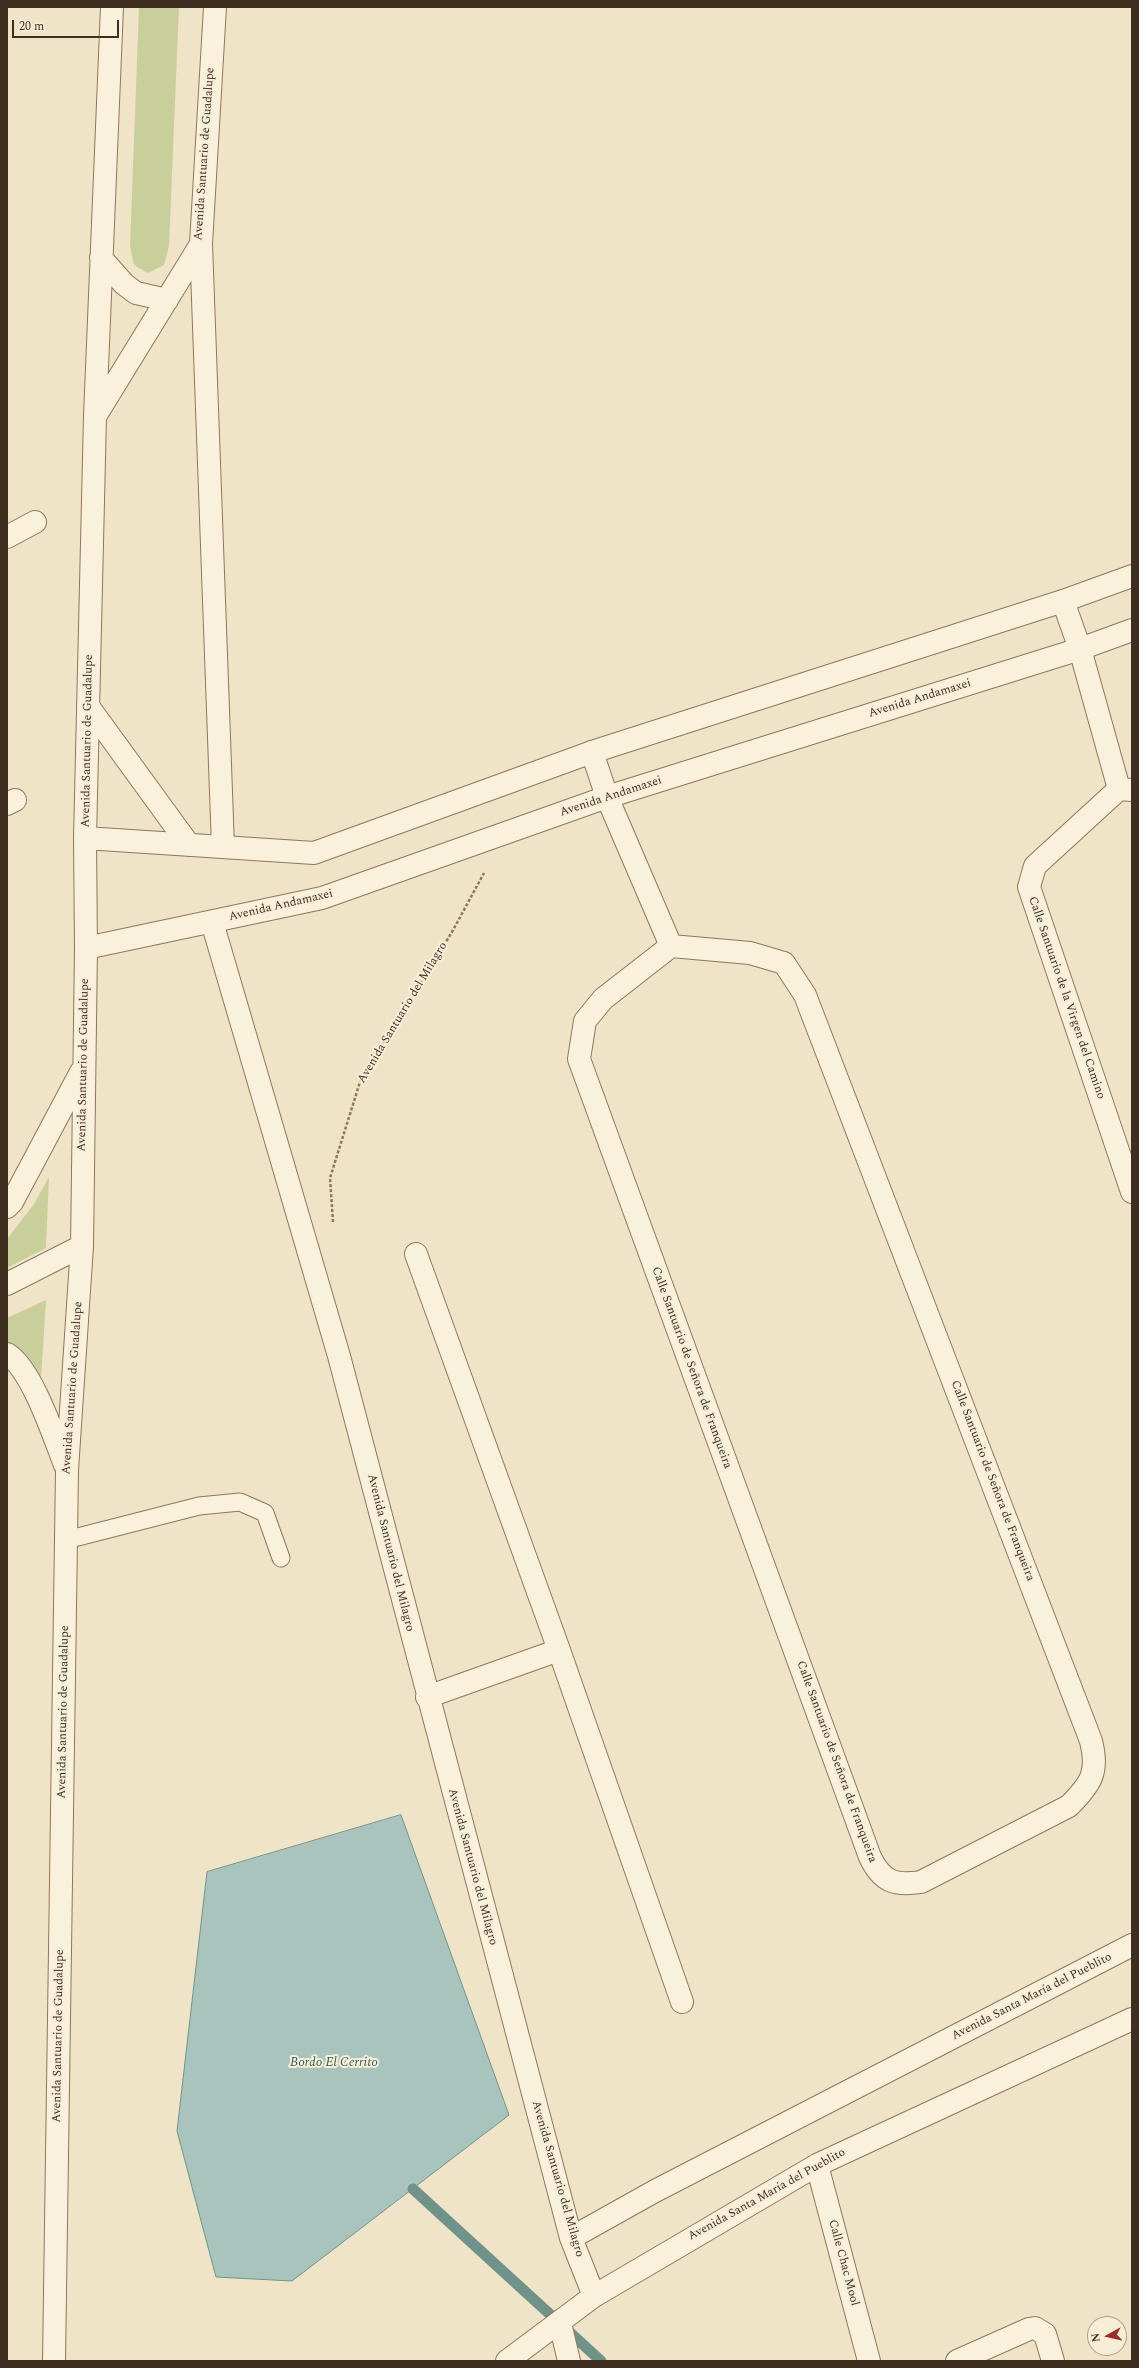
<!DOCTYPE html>
<meta charset="utf-8">
<style>
body{margin:0}
#map{position:relative;width:1139px;height:2368px;overflow:hidden;background:#f0e4c8;font-family:Spectral,serif}
canvas{display:block}
.frame{position:absolute;inset:0;border:8px solid #3d2e20;pointer-events:none}
.north{position:absolute;left:1087px;top:2316px;width:40px;height:40px;box-sizing:border-box;background:#f7eed8;border:1px solid #ada18e;border-radius:50%;rotate:262deg;font-size:11px;font-weight:700;line-height:16px;text-align:center;color:#3d2e20}
.north::after{content:'';display:block;margin:auto;width:14px;height:18px;background:#9e2a2b;clip-path:polygon(50% 0,100% 100%,50% 72%,0 100%)}
.scale{position:absolute;left:12px;top:20px;width:107px;height:18px;box-sizing:border-box;border:2px solid #3d2e20;border-top:0;padding-left:5px;font-size:12px;line-height:14px;white-space:nowrap;color:#3d2e20;-webkit-text-stroke:3px #f7eed8;paint-order:stroke}
</style>
<div id="map">
<canvas width="1139" height="2368"></canvas>
<div class="frame"></div>
<div class="north">N</div>
<div class="scale">20 m</div>
</div>
<script>
const context = document.querySelector('canvas').getContext('2d');
context.lineJoin = 'round';
function fill(path, color) { context.fillStyle = color; context.fill(path, 'evenodd'); }
function strokePath(path, color, width, dash) { context.strokeStyle = color; context.lineWidth = width; context.lineCap = dash ? 'butt' : 'round'; context.setLineDash(dash || []); context.stroke(path); }
function drawText(font, color, halo, rows, align = 'center') {
  context.font = font + ' Spectral,serif'; context.lineWidth = 4; context.setLineDash([]); context.textBaseline = 'middle'; context.strokeStyle = halo; context.fillStyle = color; for (const [text, x, y, turn = 0] of rows) {
    context.save(); context.translate(x, y); context.rotate((+turn || 0) * Math.PI / 180); context.textAlign = isNaN(turn) ? turn : align; if (halo) context.strokeText(text, 0, 0); context.fillText(text, 0, 0); context.restore();
  }
}
fill(new Path2D(`
 M139,7H179L169,246L164,265L148,273L134,265L130,246Z
 M49,1177L46,1248L7,1268V1239L34,1204Z
 M46,1300L41,1378L17,1353L7,1348V1318Z`), '#c9cf9b');
const water = new Path2D(`
 M401,1815L509,2115L292,2281L216,2277L177,2131L207,1872Z`);
fill(water, '#a9c4bc');
strokePath(water, '#6f938a', 1);
strokePath(new Path2D(`
 M413,2189L601,2361`), '#6f938a', 11);
const service = new Path2D(`
 M66,1540L199,1506L240,1502L265,1513L281,1558`);
const minor = new Path2D(`
 M201,244L223,847
 M7,537L35,522
 M1063,601L1080,649L1119,789
 M592,752L607,797L671,946
 M1132,790L1119,789L1035,866L1029,887L1132,1192
 M7,804L15,800
 M212,922L339,1356L571,2238L594,2296
 M671,946L750,953L784,963L805,995L1091,1741C1099,1772 1091,1784 1069,1806L921,1882C895,1886 882,1882 870,1857L579,1059L585,1021L603,999Z
 M416,1254L559,1650L682,2002
 M427,1697L559,1650
 M817,2165L869,2361
 M571,2238L655,2191L1132,1945
 M560,2323L569,2361
 M507,2361L594,2296L817,2165L1132,2019
 M957,2361L1029,2329L1035,2328L1045,2334L1053,2361`);
const tertiary = new Path2D(`
 M101,258L124,284L136,293L167,300
 M96,415L201,244L215,7
 M88,706L189,845
 M85,838L314,853L592,752L1063,601L1132,576
 M86,948L322,898L607,797L1080,649L1132,630
 M7,1207L12,1202L81,1072
 M7,1284L82,1246
 M7,1354C32,1369 54,1437 65,1465
 M54,2361L67,1470L82,1246L86,948L85,838L95,416L112,7`);
strokePath(service, '#8d765c', 19);
strokePath(minor, '#8d765c', 24);
strokePath(tertiary, '#8d765c', 24);
strokePath(new Path2D(`
 M333,1222L330,1178L360,1082L452,932L484,873`), '#8d765c', 2.5, [3, 2]);
strokePath(service, '#faf1dc', 17);
strokePath(minor, '#faf1dc', 22);
strokePath(tertiary, '#faf1dc', 22);
drawText('12px', '#3d2e20', '#f7eed8', [
 ["Avenida Santuario de Guadalupe",205,154,-86],
 ["Avenida Andamaxei",920,699,-17],
 ["Avenida Santuario de Guadalupe",88,741,-89],
 ["Avenida Andamaxei",611,797,-18],
 ["Avenida Andamaxei",281,906,-13],
 ["Calle Santuario de la Virgen del Camino",1066,998,71],
 ["Avenida Santuario del Milagro",403,1013,-59],
 ["Avenida Santuario de Guadalupe",84,1065,-89],
 ["Calle Santuario de Señora de Franqueira",691,1368,70],
 ["Avenida Santuario de Guadalupe",73,1388,-86],
 ["Calle Santuario de Señora de Franqueira",992,1481,69],
 ["Avenida Santuario del Milagro",390,1553,76],
 ["Avenida Santuario de Guadalupe",64,1712,-89],
 ["Calle Santuario de Señora de Franqueira",836,1762,70],
 ["Avenida Santuario del Milagro",472,1867,75],
 ["Avenida Santa María del Pueblito",1032,1997,-27],
 ["Avenida Santuario de Guadalupe",59,2036,-89],
 ["Avenida Santuario del Milagro",557,2179,74],
 ["Avenida Santa María del Pueblito",767,2195,-29],
 ["Calle Chac Mool",843,2263,75]
]);
drawText('italic 13px', '#2f5d5a', '#f7eed8', [
 ["Bordo El Cerrito",334,2063]
]);
</script>
